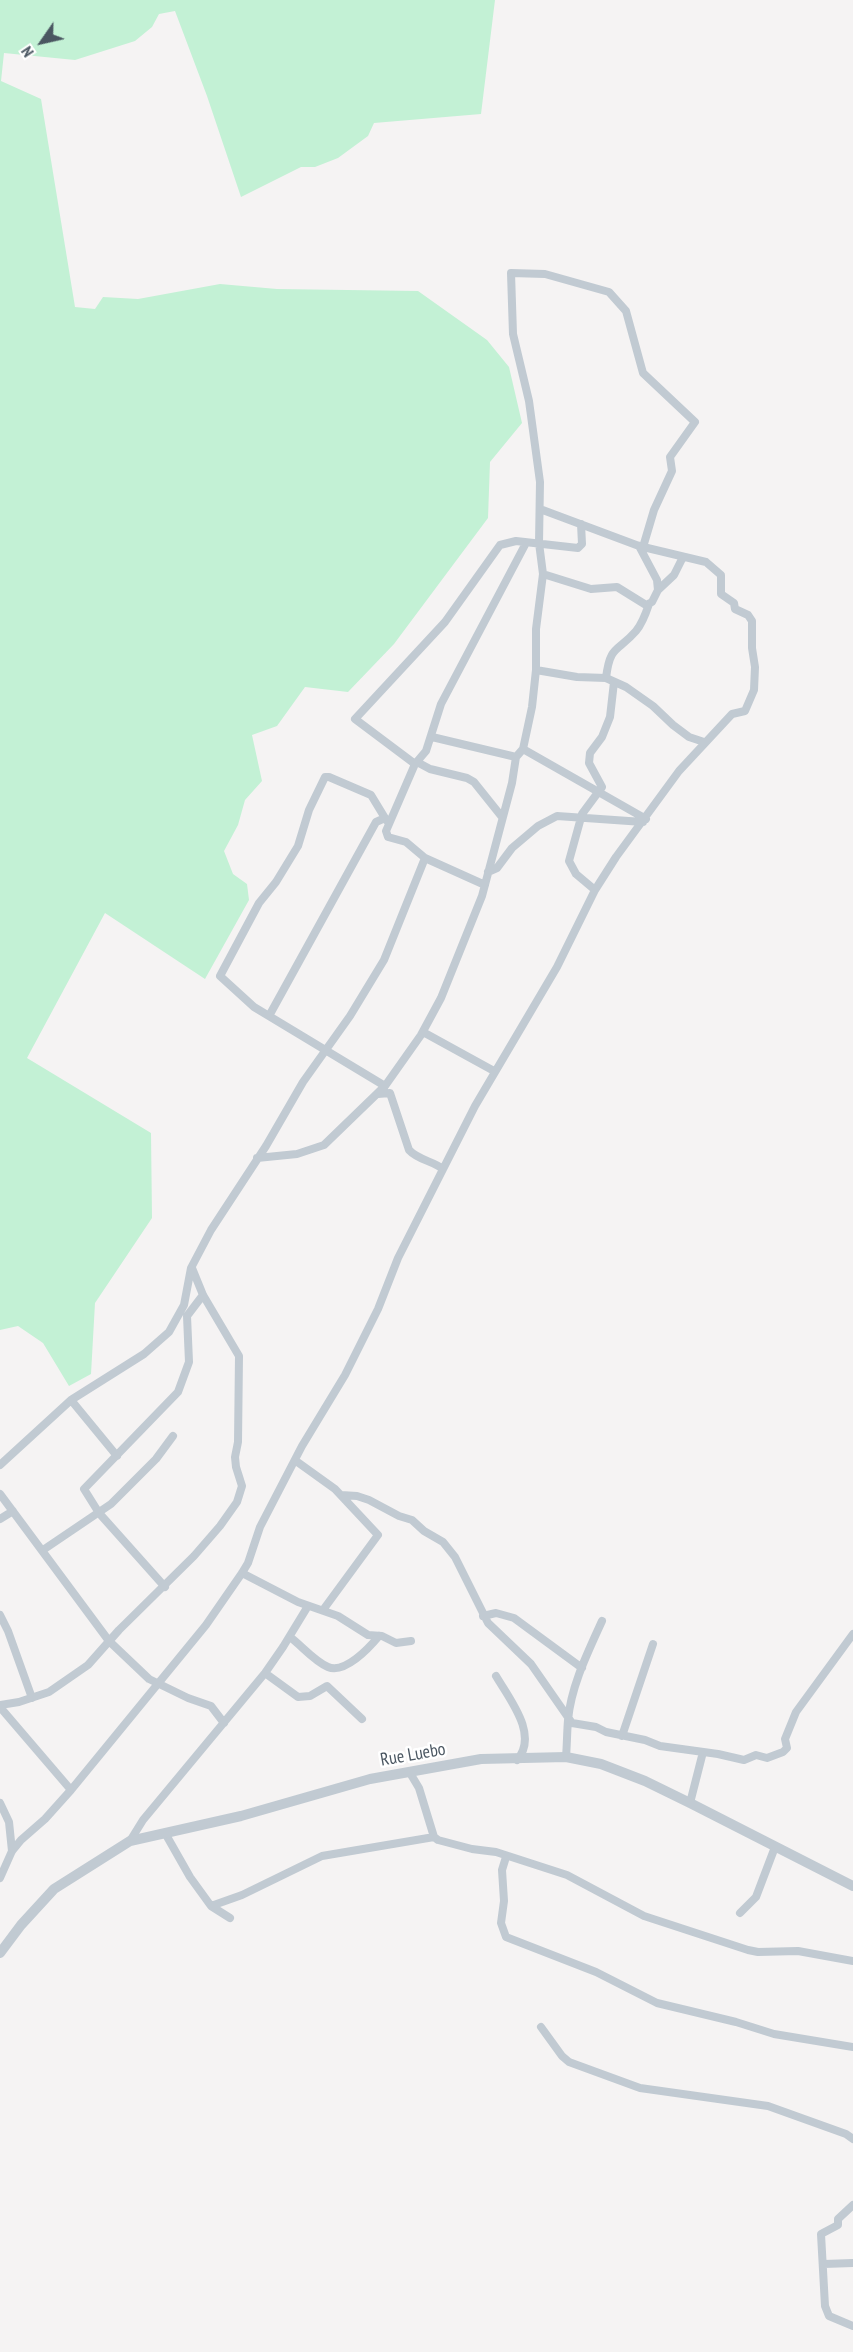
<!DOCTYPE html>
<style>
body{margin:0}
#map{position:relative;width:853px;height:2352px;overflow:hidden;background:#f5f3f3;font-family:"PT Sans Narrow",sans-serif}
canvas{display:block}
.north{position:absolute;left:12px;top:12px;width:60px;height:60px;-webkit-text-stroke:4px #fff;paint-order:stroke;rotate:236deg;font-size:16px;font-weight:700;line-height:24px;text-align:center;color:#4a5661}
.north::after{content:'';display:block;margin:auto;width:21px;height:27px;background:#4a5661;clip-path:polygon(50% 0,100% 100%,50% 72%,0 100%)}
</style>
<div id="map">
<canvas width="853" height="2352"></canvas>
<div class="north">N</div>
</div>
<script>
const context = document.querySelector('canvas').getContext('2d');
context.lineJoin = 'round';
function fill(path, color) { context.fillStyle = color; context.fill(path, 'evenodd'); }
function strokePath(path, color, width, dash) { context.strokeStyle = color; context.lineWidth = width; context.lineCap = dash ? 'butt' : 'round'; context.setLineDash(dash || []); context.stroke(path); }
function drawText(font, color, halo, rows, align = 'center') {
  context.font = font + ' "PT Sans Narrow",sans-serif'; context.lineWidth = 5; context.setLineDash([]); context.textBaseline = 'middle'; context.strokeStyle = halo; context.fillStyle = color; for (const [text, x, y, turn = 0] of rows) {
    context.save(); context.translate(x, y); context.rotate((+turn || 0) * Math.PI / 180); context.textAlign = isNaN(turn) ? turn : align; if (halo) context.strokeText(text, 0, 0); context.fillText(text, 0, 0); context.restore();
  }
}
fill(new Path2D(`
 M0,0H495L481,114L374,123L368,136L338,158L315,167H301L241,197L207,96L175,11L159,14L152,27L135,41L75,60L4,53L1,81L41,99L75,307L95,309L103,297L138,299L220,284L277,289L418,291L487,340L509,367L522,423L490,462L488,518L394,644L348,692L305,687L277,726L252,735L262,781L245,800L238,825L224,851L233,874L247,884L249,900L205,979L105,913L27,1058L151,1133L152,1218L95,1303L91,1374L69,1386L43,1343L18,1326L0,1330Z`), '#c3f1d5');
strokePath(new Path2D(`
 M639,546L657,580L658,590
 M543,574L591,589L617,587L646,605L652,602L658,590L674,575L683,557
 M536,670L577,677L606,678L626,687L653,706L673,725L689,737L704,742
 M606,678C610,644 618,652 636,631C642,624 646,613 649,604
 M432,737L516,757
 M523,749L646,819
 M417,762L430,769L467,778L474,782L502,817
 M415,764L355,719L445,622L500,545L516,541L578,548L582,544L581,524
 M488,872L497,868L512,848L538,826L557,816L643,822
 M485,885L425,858L406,842L388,837L386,831L415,764L426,751L441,704L526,543
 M595,890L576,874L569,861L582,814L602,787L589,763L590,753L602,737L610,717L614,682
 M269,1016L376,822L385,818L388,822
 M423,1032L494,1071
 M385,1086L254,1007L220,976L259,903L276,882L298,846L309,810L325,777H329L371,795L385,818
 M378,1094L390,1093L409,1150C418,1160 433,1161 443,1169
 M257,1158L297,1154L324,1145L385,1086L421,1035L441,998L482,896L512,783L516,757L523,749L532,707L536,670V629L543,574L539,543L540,482L529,401L513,334L511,273L545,274L609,292L626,311L643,373L695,422L670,457L672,471L654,510L643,547
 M71,1400L117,1456
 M296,1461L335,1489L378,1535L323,1610
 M0,1465L71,1400L144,1354L169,1332L184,1305L191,1268L211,1230L266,1146L303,1082L350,1016L384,960L425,858
 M0,1494L109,1641L149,1679L188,1698L211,1706L224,1723
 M341,1495L357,1496L369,1500L399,1516L412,1520L424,1531L443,1542L455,1557L488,1623L531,1664L572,1723L596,1727L606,1732L645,1740L660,1746L718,1754L744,1760L756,1755L767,1758L783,1752L787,1748L785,1739L796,1712L853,1634
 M0,1519L13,1511
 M43,1550L111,1504L156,1459L173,1436
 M242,1573L298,1602L338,1616L368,1635L382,1636L396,1643L411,1641
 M165,1587L99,1513L84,1489L178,1392L189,1362L187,1316L203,1295
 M0,1615L8,1631L32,1698
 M483,1616L496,1613L514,1618L582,1668
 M290,1637C302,1646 314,1661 328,1667C345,1674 369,1648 379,1636
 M265,1673L298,1697L310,1696L327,1686L362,1719
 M496,1676C510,1700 539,1735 517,1760
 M0,1705L19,1702L49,1692L88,1665L119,1630L194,1556L220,1526L237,1502L242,1486L236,1467L235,1457L238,1442L239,1356L203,1295L192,1268
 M0,1707L71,1790
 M622,1736L653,1644
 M566,1757C567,1745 567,1732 568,1720C571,1686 588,1652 602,1621
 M410,1773L419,1788L434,1837L438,1840L472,1849L496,1852L567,1875L644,1916L748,1950L758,1952L798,1951L853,1961
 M0,1803L9,1822L12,1851
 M690,1803L703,1752
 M165,1833L190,1877L211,1906L230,1918
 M130,1841L143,1820L265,1673L283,1647L308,1606
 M506,1857L502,1870L504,1901L501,1923L506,1937L596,1972L657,2003L736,2022L774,2034L853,2047
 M0,1878L12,1851L21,1840L45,1819L71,1790L206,1625L242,1573L248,1563L260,1527L302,1446L345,1375L378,1309L398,1258L475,1106L557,967L595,890L616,857L679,771L732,714L745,711L754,690L755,667L752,648V621L748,615L735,609L734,603L721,594V575L706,562L639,546L540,509
 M211,1906L242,1895L322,1856L434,1837
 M740,1913L756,1897L775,1847
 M541,2027L562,2056L569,2062L640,2088L768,2106L846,2134L853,2139
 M853,2205L838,2219V2225L821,2234L825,2306L829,2316L853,2326
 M824,2264L853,2263`), '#c1cad2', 8);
strokePath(new Path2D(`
 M0,1953L21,1925L54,1889L130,1841L241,1816L370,1779L481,1759L566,1757L601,1764L645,1781L690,1803L853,1886`), '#c1cad2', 10);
drawText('18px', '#4a5661', '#fff', [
 ["Rue Luebo",413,1755,-10]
]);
</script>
